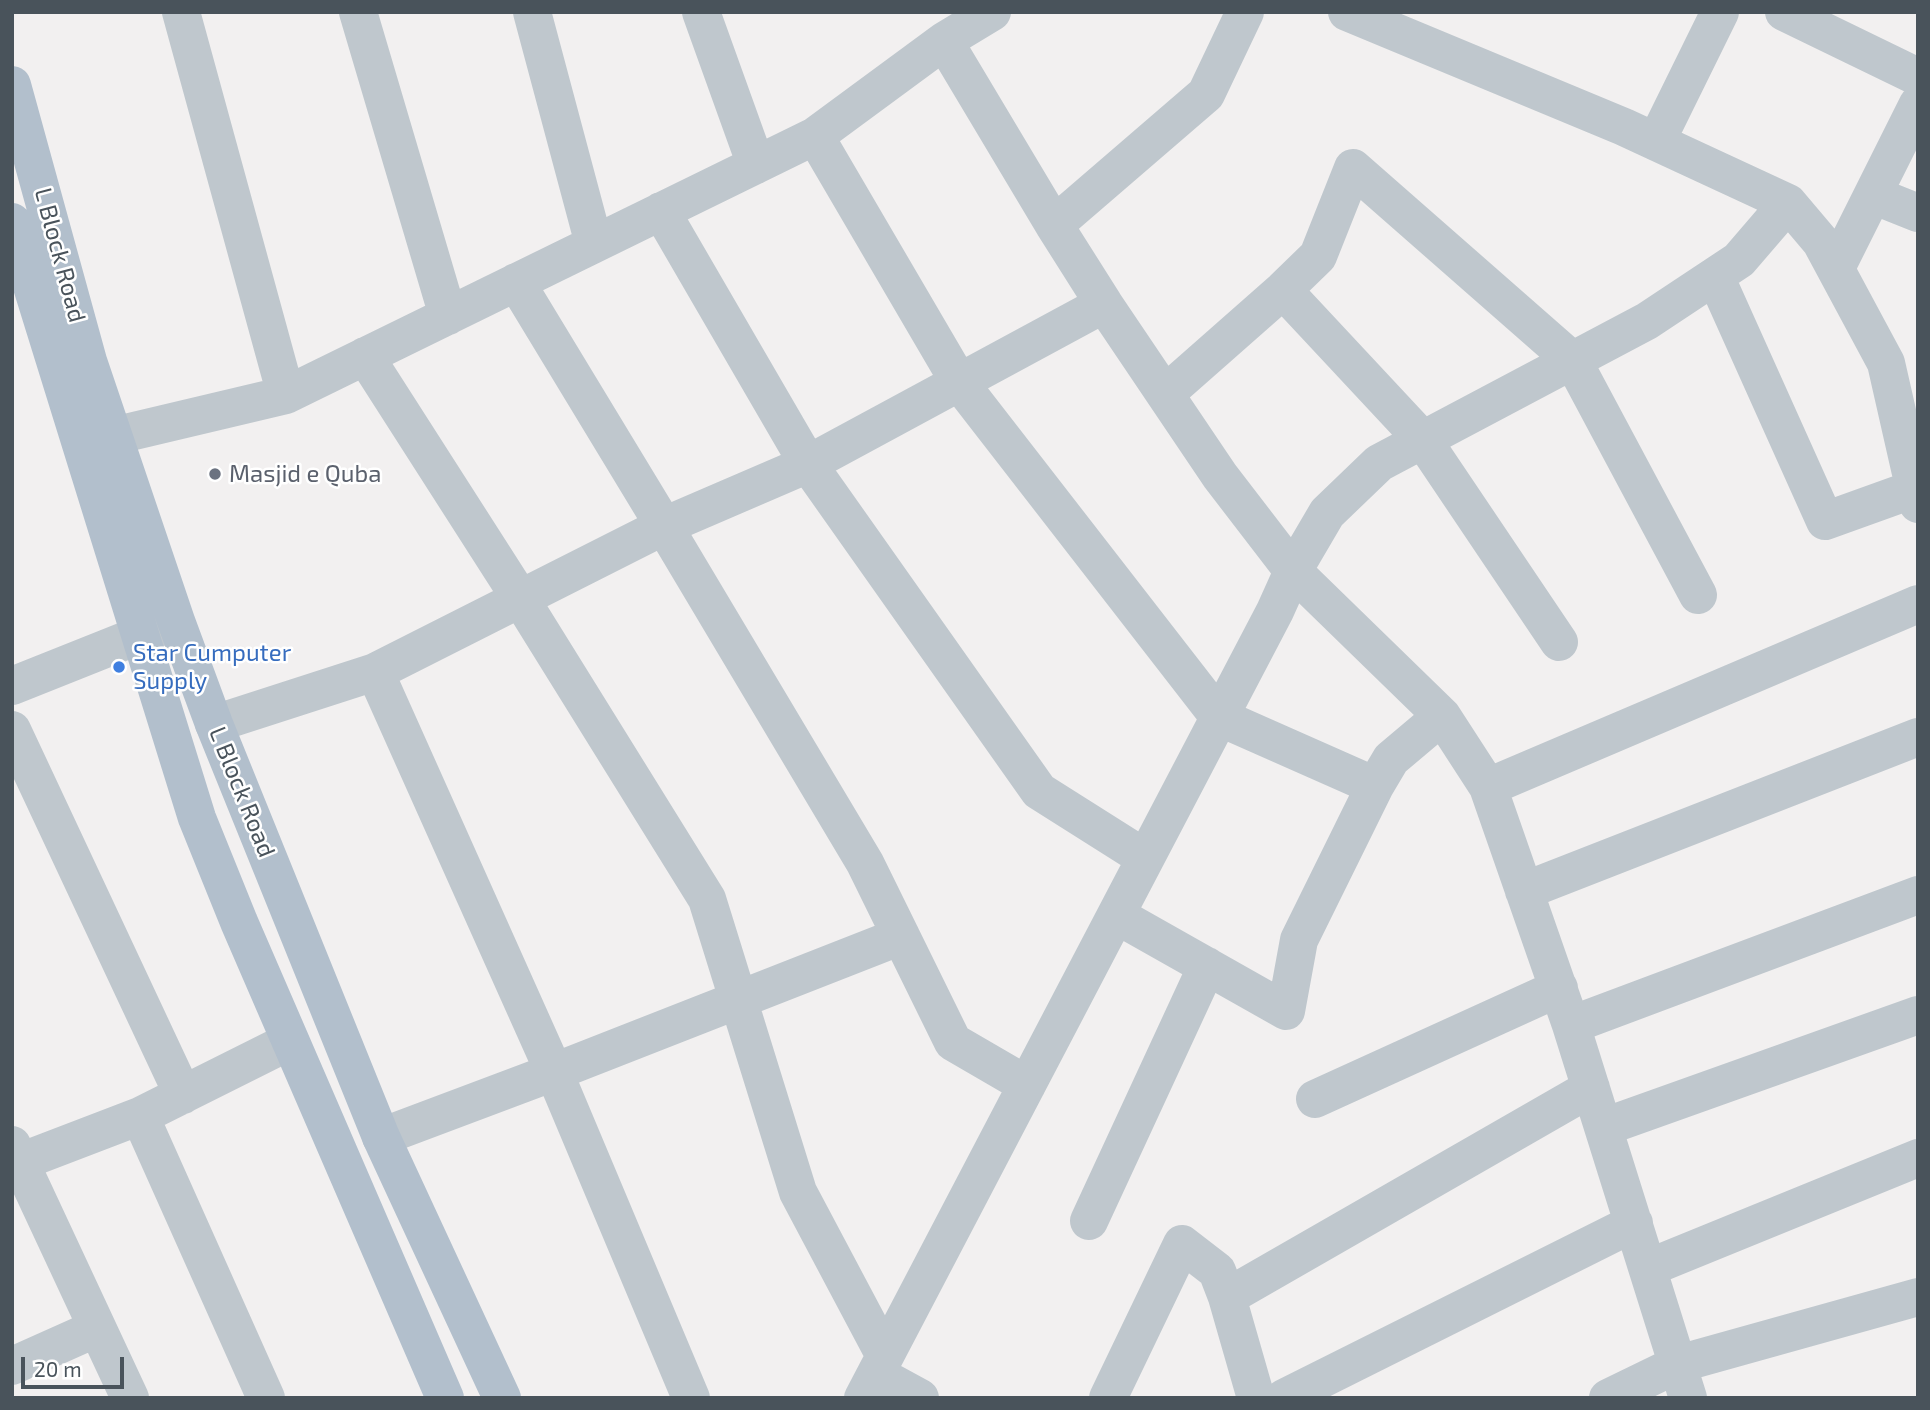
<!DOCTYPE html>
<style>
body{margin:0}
#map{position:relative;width:1930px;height:1410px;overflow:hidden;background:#f2f0f0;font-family:"Exo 2",sans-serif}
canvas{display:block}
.frame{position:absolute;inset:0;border:14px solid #49535b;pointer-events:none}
.scale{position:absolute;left:21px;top:1357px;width:103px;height:32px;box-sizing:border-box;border:4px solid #49535b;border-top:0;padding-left:9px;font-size:21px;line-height:24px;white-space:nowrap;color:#49535b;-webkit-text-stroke:5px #fff;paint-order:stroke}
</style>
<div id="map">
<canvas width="1930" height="1410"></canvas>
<div class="frame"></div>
<div class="scale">20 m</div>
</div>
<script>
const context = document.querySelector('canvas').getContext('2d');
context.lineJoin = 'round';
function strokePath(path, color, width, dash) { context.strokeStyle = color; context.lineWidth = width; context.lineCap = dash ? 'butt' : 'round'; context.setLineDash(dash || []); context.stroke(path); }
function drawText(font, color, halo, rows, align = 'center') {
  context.font = font + ' "Exo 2",sans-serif'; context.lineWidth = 5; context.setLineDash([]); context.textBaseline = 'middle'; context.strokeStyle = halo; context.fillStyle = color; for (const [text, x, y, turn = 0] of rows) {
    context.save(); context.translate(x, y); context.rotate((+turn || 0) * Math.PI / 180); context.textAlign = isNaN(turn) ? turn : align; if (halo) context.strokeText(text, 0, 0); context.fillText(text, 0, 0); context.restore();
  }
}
strokePath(new Path2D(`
 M181,12L286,395
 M358,12L448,316
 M532,12L594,244
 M701,12L756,165
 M1347,12L1624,127L1788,203L1821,242L1886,363L1918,504
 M1784,12L1918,77
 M944,41L1054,225L1104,304L1220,476L1293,571L1442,716
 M815,136L959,382L1219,717L1375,786L1299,940L1286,1011L1116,915
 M1656,142L1720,12
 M1873,195L1918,213
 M661,211L808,464L1039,791L1145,858
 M1054,225L1206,94L1245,12
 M1836,268L1918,104
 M1715,276L1825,521L1914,489
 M516,282L664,526L865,863L953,1042L1027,1085
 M1283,290L1423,440L1559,642
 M365,356L520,598L707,899L798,1192L885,1356
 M1165,394L1283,290L1318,256L1353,168L1573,361L1698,595
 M113,436L286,395L815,136L944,41L992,12
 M375,672L554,1072L691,1398
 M12,686L170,623
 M214,724L375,672L664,526L808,464L1104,304
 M12,730L183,1095
 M1375,786L1391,759L1442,716L1488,787L1571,1025L1688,1398
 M1488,787L1918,604
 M1524,891L1918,737
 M1571,1025L1918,895
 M1315,1099L1559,988
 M140,1116L266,1398
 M1604,1127L1918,1015
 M381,1137L554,1072L901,936
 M12,1145L130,1398
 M12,1165L140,1116L290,1041
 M1089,1221L1207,966
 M1648,1268L1918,1158
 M1227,1297L1591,1088
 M12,1366L97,1328
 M876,1374L920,1398
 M863,1398L1275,611L1293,571L1327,513L1379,463L1647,321L1739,260L1788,203
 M1108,1398L1182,1244L1217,1271L1227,1297L1256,1398
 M1284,1398L1634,1223
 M1608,1398L1678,1364L1918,1297`), '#bfc7cd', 38);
strokePath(new Path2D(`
 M12,85L88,361L176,621L214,724L381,1137L502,1398
 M12,222L197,818L239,922L445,1398`), '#b2bfcc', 38);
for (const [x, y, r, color] of [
 [215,474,7,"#6b7280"],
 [119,667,7,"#3f7fe0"]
]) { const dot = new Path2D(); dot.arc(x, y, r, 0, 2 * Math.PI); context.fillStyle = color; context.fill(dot); strokePath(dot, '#fff', 2.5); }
drawText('24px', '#49535b', '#fff', [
 ["L Block Road",60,255,75],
 ["L Block Road",242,792,68]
]);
drawText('24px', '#5b616d', '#fff', [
 ["Masjid e Quba",229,474]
], 'left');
drawText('24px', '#366cbe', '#fff', [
 ["Star Cumputer",133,653],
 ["Supply",133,681]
], 'left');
</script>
